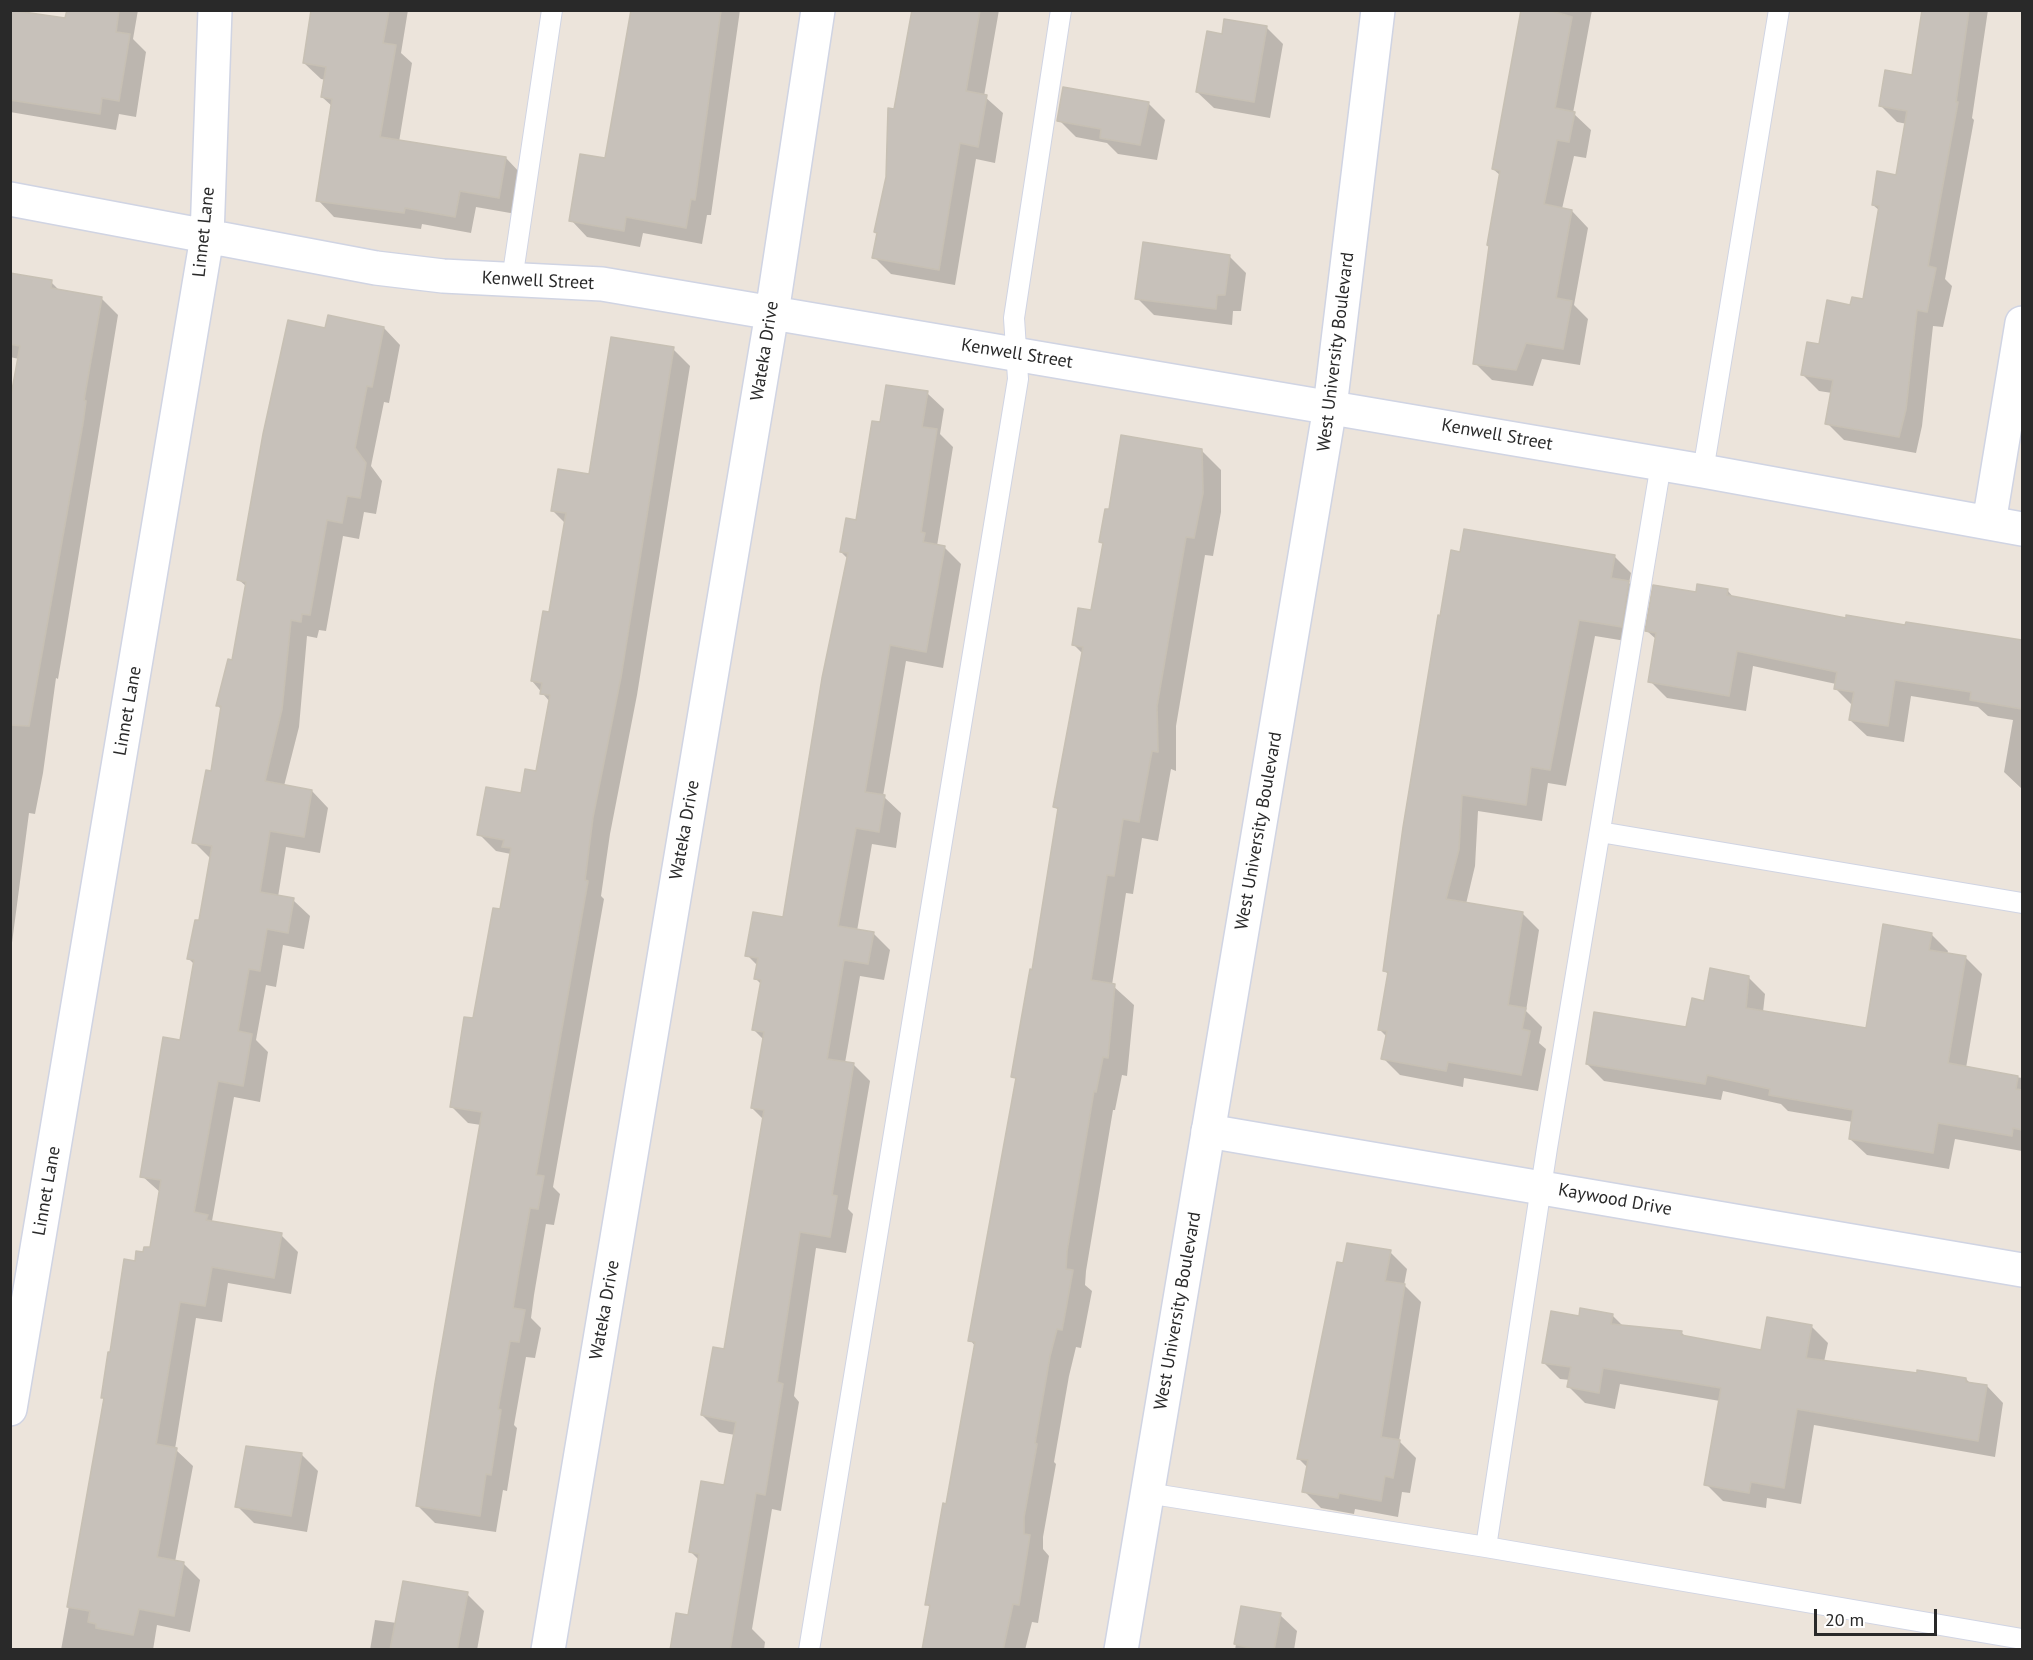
<!DOCTYPE html>
<style>
body{margin:0}
#map{position:relative;width:2033px;height:1660px;overflow:hidden;background:#ece4db;font-family:"PT Sans",sans-serif}
canvas{display:block}
.frame{position:absolute;inset:0;border:12px solid #292929;pointer-events:none}
.scale{position:absolute;left:1814px;top:1609px;width:123px;height:27px;box-sizing:border-box;border:3px solid #292929;border-top:0;padding-left:8px;font-size:18px;line-height:21px;white-space:nowrap;color:#292929;-webkit-text-stroke:4px #fff;paint-order:stroke}
</style>
<div id="map">
<canvas width="2033" height="1660"></canvas>
<div class="frame"></div>
<div class="scale">20 m</div>
</div>
<script>
const context = document.querySelector('canvas').getContext('2d');
context.lineJoin = 'round';
function fill(path, color) { context.fillStyle = color; context.fill(path, 'evenodd'); }
function strokePath(path, color, width, dash) { context.strokeStyle = color; context.lineWidth = width; context.lineCap = dash ? 'butt' : 'round'; context.setLineDash(dash || []); context.stroke(path); }
function drawText(font, color, halo, rows, align = 'center') {
  context.font = font + ' "PT Sans",sans-serif'; context.lineWidth = 6; context.setLineDash([]); context.textBaseline = 'middle'; context.strokeStyle = halo; context.fillStyle = color; for (const [text, x, y, turn = 0] of rows) {
    context.save(); context.translate(x, y); context.rotate((+turn || 0) * Math.PI / 180); context.textAlign = isNaN(turn) ? turn : align; if (halo) context.strokeText(text, 0, 0); context.fillText(text, 0, 0); context.restore();
  }
}
fill(new Path2D(`
 M68,10H138L133,39L146,52L136,117L119,114L116,130L10,112V11L67,20Z
 M322,10H408L401,53L412,63L399,142L506,158L522,175L516,214L476,207L471,233L422,224L421,229L334,217L318,200L333,107L322,97L326,80L321,79L304,63Z
 M631,10H740L711,215H707L702,244L643,233L640,247L587,237L571,220L606,160Z
 M913,10H999L984,96L1003,113L995,163L976,159L955,285L891,274L874,257L878,234L875,232L888,178L895,111Z
 M1522,10H1592L1573,113L1591,130L1586,158L1574,156L1562,209L1572,211L1588,228L1574,305L1588,319L1580,365L1542,359L1533,386L1492,380L1475,363L1501,176L1493,169Z
 M1923,10H1988L1972,118L1974,120L1945,279L1952,286L1943,327L1933,326L1922,426L1916,453L1844,440L1827,423L1832,393L1819,391L1802,374L1820,346L1851,306L1864,301L1880,211L1873,205L1897,176L1907,124L1897,122L1880,105L1913,76Z
 M1266,27L1283,44L1270,118L1214,108L1197,92L1223,36Z
 M1148,103L1165,120L1157,160L1118,154L1107,143L1076,137L1059,120Z
 M1229,256L1246,273L1241,311H1233L1232,325L1154,315L1137,298Z
 M10,275L51,282L61,292L101,298L118,315L65,638L58,679L56,678L43,773L35,814L29,813L10,958V408L19,359L10,357Z
 M384,328L400,345L389,403L384,402L371,466L382,481L376,514L364,512L359,539L343,536L326,631L319,630L317,638L307,636L299,727L284,786L312,791L328,808L320,853L286,847L278,897L293,900L310,916L304,949L283,945L276,987L266,985L256,1040L268,1052L260,1102L234,1097L212,1221L281,1235L298,1252L291,1294L228,1283L222,1322L196,1318L175,1449L193,1466L175,1562L183,1563L200,1580L190,1632L157,1625L153,1650H61L86,1511L125,1261L136,1262L151,1249L161,1193L142,1176L181,1042L195,965L188,958L201,922L212,860L194,842L212,773L222,710L217,705L233,662L247,587L239,580L326,329Z
 M673,349L690,366L637,695L610,834L601,896L604,899L553,1187L560,1194L554,1225L546,1224L534,1295L531,1318L541,1328L535,1358L526,1357L514,1425L517,1428L507,1491L503,1490L496,1532L435,1523L418,1506L481,1125L468,1123L451,1106L501,910L511,854L496,851L479,834L522,795L537,772L550,702L532,681L550,614L565,523L553,511L590,476Z
 M927,393L944,409L940,434L953,447L937,546L944,547L961,564L943,668L906,661L883,796L901,813L896,848L872,844L857,931L873,933L890,950L884,980L860,976L845,1063L854,1065L870,1081L848,1209L853,1214L846,1253L816,1248L794,1396L799,1402L781,1511L772,1509L752,1629L765,1642L764,1650H672L689,1617L699,1560L690,1551L725,1487L735,1435L719,1432L702,1415L725,1351L764,1120L752,1108L764,1040L754,1030L762,985L755,978L758,966L747,955L784,918L848,559L841,552L857,522L881,424Z
 M1202,451L1221,470V512L1213,556L1205,555L1176,726V771L1171,769L1158,841L1142,838L1133,894L1126,893L1112,985L1134,1005L1127,1076L1122,1075L1115,1110H1113L1086,1271L1085,1285L1092,1291L1081,1348L1076,1347L1069,1376L1054,1462L1056,1464L1043,1537V1549L1049,1556L1038,1623L1032,1622L1025,1650H923L931,1608L926,1604L948,1506L976,1347L970,1340L1017,1080L1013,1076L1034,972L1059,811L1055,807L1083,654L1073,644L1092,612L1104,544L1101,542Z
 M1614,556L1631,573L1629,583L1645,599L1638,643L1595,636L1566,786L1548,783L1542,821L1478,811L1475,866L1466,904L1522,913L1539,930L1526,1011L1542,1027L1539,1043L1546,1049L1538,1091L1464,1078L1463,1087L1400,1075L1383,1058L1387,1037L1379,1029L1389,975L1385,971L1404,827Z
 M1728,591L1734,598L2022,652V789L2004,772L2013,720L1988,716L1978,707L1911,696L1904,742L1867,736L1850,720L1853,706L1835,688L1836,684L1753,666L1746,711L1667,698L1650,681L1657,640L1647,631L1697,594Z
 M1931,934L1948,951L1947,954L1966,958L1982,974L1966,1068L2022,1078V1151L1955,1139L1949,1169L1867,1155L1850,1139L1853,1122L1788,1111L1781,1104L1723,1091L1721,1100L1604,1081L1587,1064L1687,1029L1705,1002L1748,977L1765,994L1763,1012L1867,1030Z
 M1390,1252L1407,1269L1404,1285L1421,1302L1399,1441L1416,1458L1410,1493L1402,1492L1398,1517L1355,1509L1354,1514L1321,1508L1304,1491L1308,1468L1298,1458L1344,1265Z
 M1612,1315L1624,1327L1682,1333L1687,1338L1762,1352L1811,1326L1828,1343L1824,1362L1966,1379L1971,1384L1987,1386L2003,1403L1995,1457L1814,1425L1801,1504L1767,1498L1766,1508L1723,1501L1706,1484L1720,1401L1620,1384L1615,1409L1585,1403L1568,1386L1570,1380L1560,1379L1543,1362L1580,1317Z
 M301,1454L318,1471L307,1532L254,1523L237,1506Z
 M467,1594L484,1611L477,1650H370L375,1620L397,1623Z
 M1242,1607L1280,1615L1297,1631L1294,1650H1235Z`), '#0003');
const building = new Path2D(`
 M10,10L65,18L67,10H119L116,32L130,34L119,101L102,98L100,114L10,100Z
 M311,10H389L383,43L396,45L380,137L506,157L499,198L460,191L455,217L405,208L404,213L316,201L332,99L321,97L326,67L303,63Z
 M631,10H721L695,200L691,199L686,228L626,217L624,231L569,221L580,154L605,158Z
 M912,10H980L966,91L987,95L978,147L960,143L939,270L872,258L877,233L874,232L886,177L888,108L894,109Z
 M1521,10H1548L1572,17L1555,108L1575,112L1569,142L1557,140L1544,204L1572,210L1556,298L1572,301L1563,349L1526,343L1516,370L1473,364L1489,246L1487,245L1500,171L1492,169Z
 M1922,10H1969L1956,102H1958L1928,266L1936,268L1927,312L1917,310L1906,409L1899,437L1825,424L1833,380L1801,375L1807,342L1819,344L1827,300L1850,305L1852,297L1863,299L1879,206L1872,205L1877,171L1896,175L1907,111L1879,106L1885,70L1912,75Z
 M1224,19L1267,26L1254,102L1196,92L1207,31L1222,34Z
 M1063,87L1149,102L1140,145L1100,138L1101,129L1057,121Z
 M1143,242L1230,255L1225,295H1217L1216,309L1135,299Z
 M10,273L52,280L51,288L102,297L84,400L86,401L83,423L29,726L10,725V401L20,346L10,344Z
 M328,315L384,327L372,387L367,386L355,448L366,463L360,498L347,496L342,523L327,520L310,615L302,614L301,622L291,620L282,709L265,781L312,790L304,837L270,831L260,892L294,898L288,933L267,929L260,971L249,969L238,1031L252,1034L243,1086L218,1081L194,1212L208,1215L206,1220L282,1233L274,1278L212,1267L205,1306L180,1302L156,1444L177,1448L157,1557L184,1562L174,1616L139,1609L133,1635L96,1628V1624L88,1622L90,1611L67,1607L104,1398H101L108,1352H110L124,1259L135,1261L136,1251L143,1252L144,1247H150L161,1180L140,1177L163,1037L180,1040L194,960L187,959L195,920H199L212,846L192,843L206,770L211,771L221,706H216L228,659L232,660L246,582L237,580L263,434L288,320L325,328Z
 M611,337L674,347L621,677L593,817L585,880L588,881L536,1175L544,1176L538,1209L530,1208L518,1277L513,1308L525,1310L519,1342L510,1341L498,1409L501,1410L491,1475L486,1474L480,1516L416,1506L435,1383L482,1112L450,1107L464,1017L473,1018L493,908L500,909L511,848L502,847L504,840L477,835L486,787L521,793L525,769L536,771L550,695L540,694L542,683L531,681L543,611L549,612L566,513L551,511L558,469L589,474Z
 M886,385L928,391L922,427L937,429L921,532L925,533L923,542L945,546L926,652L890,645L865,792L885,795L879,832L856,828L838,926L874,932L868,964L844,960L827,1059L854,1063L832,1195L837,1196L830,1237L800,1232L777,1382L783,1384L765,1495L756,1493L730,1650H670L676,1613L688,1615L699,1554L689,1552L701,1481L724,1485L736,1422L701,1415L713,1347L724,1349L764,1110L751,1108L764,1032L752,1030L761,980L754,979L758,958L745,956L753,912L783,917L822,678L848,553L840,552L846,518L856,520L872,421L880,422Z
 M1121,435L1202,449L1203,493L1194,538L1186,537L1167,648L1157,706L1158,752L1152,751L1139,822L1123,819L1114,876L1107,875L1091,980L1115,984L1108,1058L1103,1057L1096,1092L1094,1091L1067,1251L1066,1269L1073,1270L1062,1330L1057,1329L1050,1356L1035,1443L1037,1444L1024,1517V1534L1030,1535L1019,1605L1013,1604L1003,1650H922L930,1605H925L943,1503L946,1504L975,1342L968,1341L1016,1078L1011,1077L1030,969L1032,970L1058,808L1053,807L1083,647L1072,645L1078,608L1091,610L1103,543L1099,542L1105,509H1109Z
 M1464,529L1615,555L1611,578L1629,581L1622,627L1579,620L1550,770L1531,767L1526,805L1462,795L1459,849L1446,899L1523,912L1508,1005L1526,1008L1522,1029L1530,1031L1521,1075L1448,1062L1446,1071L1381,1059L1387,1031L1378,1030L1388,972L1383,971L1403,827L1438,615L1440,616L1451,550L1460,552Z
 M1697,584L1728,589L1727,595L1846,618V615L1905,625L1906,622L2022,640V709L1970,700L1971,692L1895,680L1888,726L1849,720L1854,692L1834,689L1837,672L1737,651L1729,696L1648,682L1656,633L1645,631L1653,585L1696,592Z
 M1883,924L1932,933L1929,950L1966,956L1948,1063L2018,1076L2016,1089L2022,1090V1130L2013,1128L2012,1136L1938,1123L1933,1153L1849,1139L1853,1110L1769,1095L1770,1089L1707,1075L1705,1084L1586,1064L1594,1012L1686,1027L1692,998L1704,1001L1710,968L1749,976L1746,1008L1866,1028Z
 M1347,1243L1391,1250L1385,1281L1405,1284L1381,1437L1400,1440L1393,1478L1385,1476L1381,1501L1339,1493L1338,1498L1302,1492L1308,1460L1297,1459L1337,1262L1343,1263Z
 M1580,1308L1613,1314L1611,1324L1682,1331L1681,1335L1761,1350L1767,1317L1812,1325L1806,1358L1917,1373V1370L1966,1378V1382L1987,1385L1978,1441L1797,1409L1784,1488L1751,1482L1749,1493L1704,1485L1721,1388L1603,1368L1599,1393L1567,1387L1571,1367L1542,1363L1551,1311L1579,1316Z
 M246,1446L302,1453L291,1516L235,1507Z
 M403,1581L468,1592L457,1650H390Z
 M1241,1606L1281,1613L1274,1650H1258L1234,1644Z`);
fill(building, '#c7c1ba');
strokePath(building, '#c7c0b4', 1.5);
const service = new Path2D(`
 M512,280L552,10
 M1703,471L1779,10
 M1600,832L2022,903
 M1147,1493L1486,1547L2022,1639
 M1486,1547L1547,1148L1661,464
 M809,1650L1018,379L1014,318L1061,10`);
const minor = new Path2D(`
 M10,199L376,268L443,276L602,284L1703,471L2022,529
 M1989,523L2022,323
 M1208,1131L2022,1270
 M10,1409L207,237L215,10
 M548,1650L772,313L818,10`);
const tertiary = new Path2D(`
 M1121,1650L1330,407L1378,10`);
strokePath(service, '#d0d4e3', 22);
strokePath(minor, '#d0d4e3', 36);
strokePath(tertiary, '#d0d4e3', 36);
strokePath(service, '#fff', 20);
strokePath(minor, '#fff', 33);
strokePath(tertiary, '#fff', 33);
drawText('18px', '#292929', '#fff', [
 ["Linnet Lane",204,232,-84],
 ["Kenwell Street",538,281,3],
 ["Wateka Drive",765,351,-81],
 ["West University Boulevard",1336,352,-83],
 ["Kenwell Street",1017,354,9],
 ["Kenwell Street",1497,435,10],
 ["Linnet Lane",128,711,-80],
 ["Wateka Drive",685,830,-80],
 ["West University Boulevard",1259,831,-80],
 ["Linnet Lane",47,1191,-80],
 ["Kaywood Drive",1615,1200,10],
 ["Wateka Drive",605,1310,-80],
 ["West University Boulevard",1178,1311,-80]
]);
</script>
